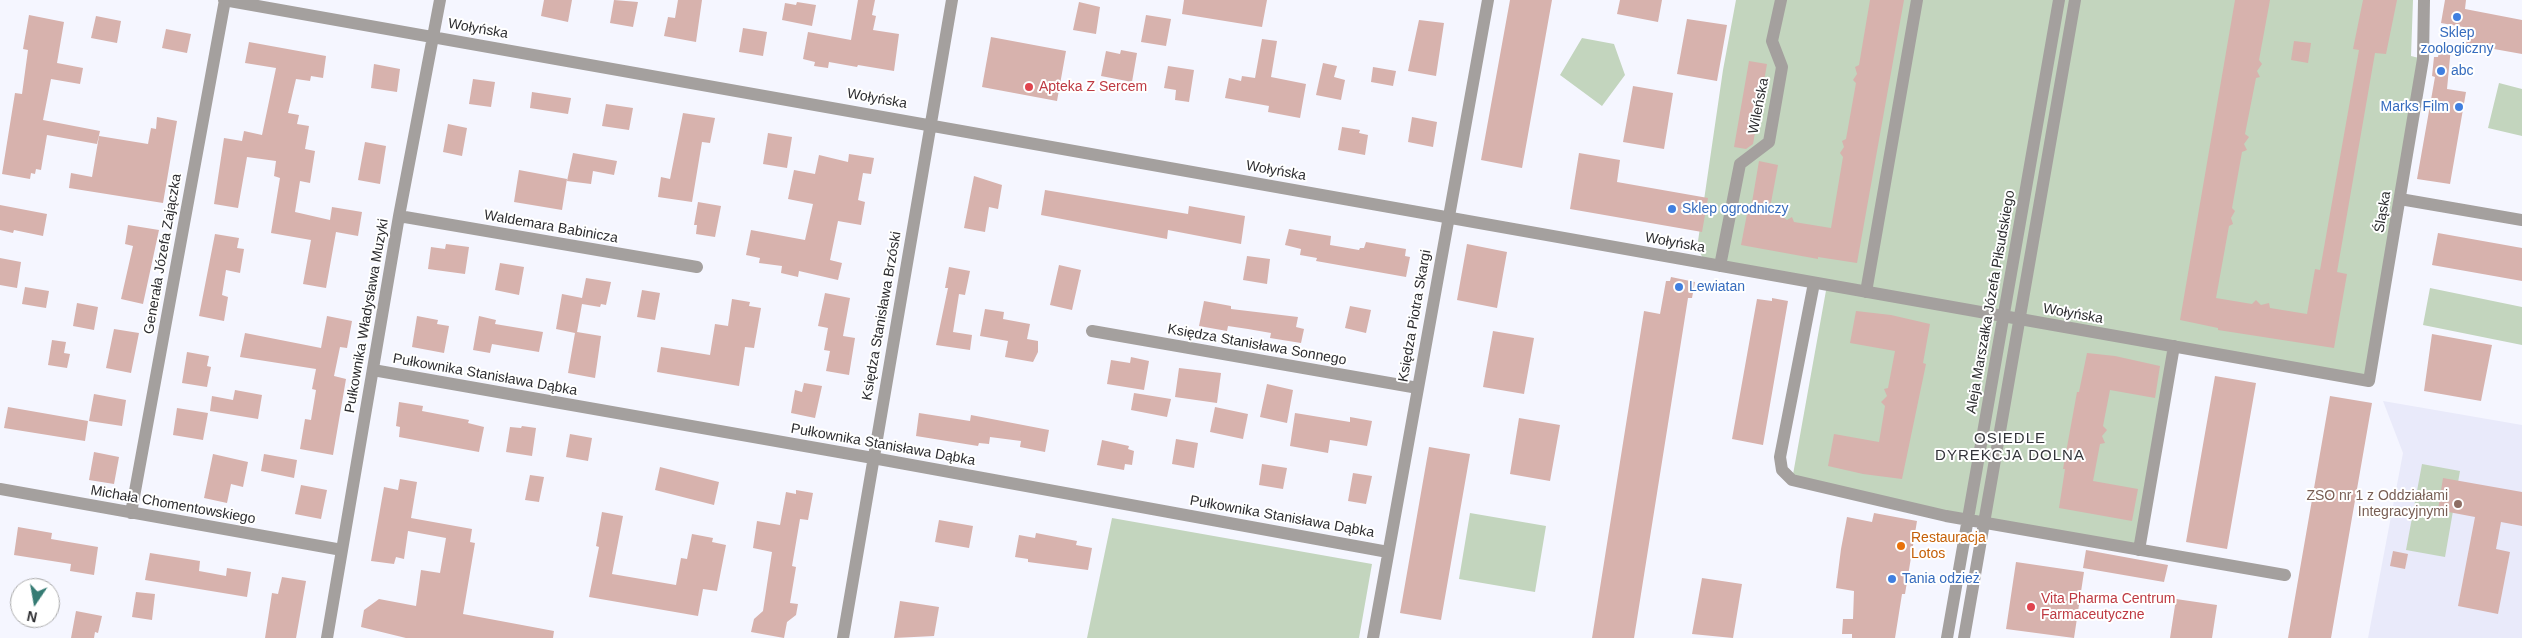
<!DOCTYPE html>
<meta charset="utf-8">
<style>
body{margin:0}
#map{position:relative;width:2522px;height:638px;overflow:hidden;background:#f5f6ff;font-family:Helvetica,sans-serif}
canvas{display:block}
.north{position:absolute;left:10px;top:578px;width:50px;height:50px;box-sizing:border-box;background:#fff;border:1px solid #ababac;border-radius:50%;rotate:192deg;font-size:14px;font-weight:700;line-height:20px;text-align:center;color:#2c2c2f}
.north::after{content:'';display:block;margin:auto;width:18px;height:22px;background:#357b73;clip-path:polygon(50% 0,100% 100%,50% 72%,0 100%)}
</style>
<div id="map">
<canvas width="2522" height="638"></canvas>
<div class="north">N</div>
</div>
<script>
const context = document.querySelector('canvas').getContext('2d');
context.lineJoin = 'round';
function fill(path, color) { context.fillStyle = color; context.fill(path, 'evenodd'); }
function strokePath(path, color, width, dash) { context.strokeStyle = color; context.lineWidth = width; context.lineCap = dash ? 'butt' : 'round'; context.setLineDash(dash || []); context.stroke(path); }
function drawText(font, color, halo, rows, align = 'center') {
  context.font = font + ' Helvetica,sans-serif'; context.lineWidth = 4; context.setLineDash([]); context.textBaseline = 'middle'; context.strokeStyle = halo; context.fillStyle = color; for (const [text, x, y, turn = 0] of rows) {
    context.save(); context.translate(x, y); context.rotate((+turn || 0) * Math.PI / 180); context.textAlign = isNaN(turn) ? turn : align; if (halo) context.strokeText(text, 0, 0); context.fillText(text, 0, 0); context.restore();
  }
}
fill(new Path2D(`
 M2383,401L2522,425V638H2368L2403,453Z`), '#e9eafa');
fill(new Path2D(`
 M1736,0H2413L2411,56L2423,59L2369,381L2174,347L2139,550L1792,480L1827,285L1703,258L1697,248L1723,70Z
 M1582,38L1614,44L1625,75L1602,106L1560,75Z
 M2499,83L2522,89V136L2488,128Z
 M2430,288L2522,307V345L2423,325Z
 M2422,464L2460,471L2445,557L2406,550Z
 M1470,513L1546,526L1535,592L1459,579Z
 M1112,518L1372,564L1359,638H1087Z`), '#c3d5be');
fill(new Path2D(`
 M544,0H572L568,22L541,16Z
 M614,0L638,2L633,27L610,23Z
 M678,0H702L696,42L664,36L668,17L675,18Z
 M858,0H875L872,15L876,16L873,30L899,34L894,71L858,65L857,67L829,62L828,68L814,66L815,62L803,59L808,32L851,40Z
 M1184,0H1267L1262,27L1182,14Z
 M1510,0H1552L1522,168L1481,160Z
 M1620,0H1662L1658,22L1617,14Z
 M1870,0H1904L1857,263L1818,257V259L1741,245L1747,214H1750L1759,161L1778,165L1770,208L1787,220L1792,217L1794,222L1831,228L1843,157L1840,153L1844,147L1842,141L1846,139L1856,83L1853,80L1857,74L1855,67L1859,65Z
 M2235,0H2270L2259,60L2262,64L2257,71L2260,77L2256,78L2245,134L2249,137L2244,144L2247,150L2242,152L2232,208L2235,211L2231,218L2233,224L2229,226L2216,298L2252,304L2256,300L2261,305L2269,303L2270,308L2307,314L2315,269L2320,270L2359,50L2353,49L2363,0H2397L2386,54L2375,53L2337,272L2347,274L2334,348L2218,330V328L2180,320Z
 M2445,0H2466L2465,9L2522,20V54L2466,44L2469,28L2441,23Z
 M797,2L816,5L812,26L782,20L785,3L796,5Z
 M1079,2L1100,7L1096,34L1073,30Z
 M29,15L64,22L57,63L83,68L80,84L51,79L43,120L100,131L97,144L47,135L41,170L36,169L35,174L31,173L30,179L2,174L15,93L22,94L28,50L23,49Z
 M1146,15L1171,19L1166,46L1141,42Z
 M96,16L121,21L117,43L91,38Z
 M1687,19L1727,25L1717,81L1677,74Z
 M1419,20L1444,23L1436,76L1408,71Z
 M743,28L767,32L763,56L739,52Z
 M166,29L191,34L187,53L162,48Z
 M991,37L1066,51L1057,101L982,87Z
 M1262,39L1277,41L1271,77L1306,84L1300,118L1268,112L1269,106L1225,98L1229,78L1241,81L1242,76L1255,78Z
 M2294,41L2311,43L2308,63L2291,60Z
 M249,42L326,56L323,78L311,76L310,81L296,79L288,113L299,115L297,124L309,126L305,149L315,151L310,183L300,181L295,212L330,220L332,207L362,212L358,236L336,232L326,288L303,284L311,240L271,233L280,178L274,176L276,161L247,157L238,208L214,204L224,138L242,141L244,131L262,135L276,68L245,63Z
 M2440,46L2451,47L2447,89L2466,92L2450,184L2417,179L2435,77L2432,76L2434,57H2438Z
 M1121,50L1137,53L1132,82L1101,76L1106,51L1120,54Z
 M1749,61L1767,64L1753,144L1746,149L1734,147Z
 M1323,63L1337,66L1334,77L1345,80L1341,100L1316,95Z
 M374,64L400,69L397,92L371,88Z
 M1168,66L1194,70L1189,102L1175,100L1176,90L1164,88Z
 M1373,67L1396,71L1393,86L1371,82Z
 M473,79L495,82L491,107L469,104Z
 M1633,86L1673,93L1664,149L1623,142Z
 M532,92L571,98L568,114L530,108Z
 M606,104L633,108L629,130L602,126Z
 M683,113L715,118L710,143L702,142L692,202L658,197L661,177L670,179Z
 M157,117L177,121L163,203L69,188L71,173L92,177L99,136L148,144L151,128L156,129Z
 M1412,117L1437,122L1433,147L1408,142Z
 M448,124L467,128L462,156L443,152Z
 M1342,127L1360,130L1359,133L1368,135L1365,155L1338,150Z
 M768,133L792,137L787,168L763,164Z
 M365,142L386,146L380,184L358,180Z
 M573,153L617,161L614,175L593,171L591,184L567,181Z
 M1579,153L1620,160L1617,182L1708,198L1702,232L1570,209Z
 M849,154L874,158L871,174L863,173L858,200L865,202L861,225L838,221L830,260L842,263L838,280L799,271L798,277L781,273L782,266L759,263L760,258L746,255L751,230L805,240L813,204L788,199L794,170L815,174L819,155L848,162Z
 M519,170L567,179L562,210L514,202Z
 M974,176L1002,185L998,209L989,207L985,232L964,228Z
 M1045,190L1188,214L1189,206L1245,216L1241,244L1168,230L1167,239L1041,215Z
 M698,202L721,206L715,237L696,234L697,225H694Z
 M0,205L47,214L43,236L14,230L13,233L0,230Z
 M128,225L159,230L143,304L121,299L133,246L125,244Z
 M1289,229L1331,236L1330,245L1359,250L1360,248H1364L1366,242L1406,249L1405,256L1410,257L1406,277L1316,261L1317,258L1300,255L1301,249L1285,245Z
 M2438,233L2522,248V281L2432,265Z
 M215,234L239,238L237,248L244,249L240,273L226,270L222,295L228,297L224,321L199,316Z
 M446,244L469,247L465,274L428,269L431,247L445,249Z
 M1467,244L1507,252L1497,308L1457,300Z
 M1247,256L1270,259L1267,284L1243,280Z
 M0,258L21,262L17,288L0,285Z
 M500,263L524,267L519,295L495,290Z
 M1059,265L1081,270L1072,310L1050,305Z
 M949,267L970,271L965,295L959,294L953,332L972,335L970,350L936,345L948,288H945Z
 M1671,277L1695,282L1692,298H1688L1634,638H1592L1644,311L1660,314L1666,281H1670Z
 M586,278L611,282L606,305L601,304L600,307L582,304L577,332L601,336L595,378L568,373L575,333L556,329L562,294L582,298Z
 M25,287L49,291L46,308L22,304Z
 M642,290L660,293L655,320L637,317Z
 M825,293L850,298L843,336L855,338L849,375L826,371L830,351L824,350L828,328L818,326Z
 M1772,298L1788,301L1763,445L1732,439L1757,299L1772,301Z
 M732,299L750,302L749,306L761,308L754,348L745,347L739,386L657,372L661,347L710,355L715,324L728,326Z
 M1204,301L1231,306V309L1298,317L1296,327L1304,329L1301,343L1270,338L1271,333L1248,329L1228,326L1227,331L1199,326Z
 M77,303L98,307L94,330L73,326Z
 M1350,306L1371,310L1366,333L1345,328Z
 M985,309L1004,312L1003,319L1030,324L1027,339L1038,341V352L1033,362L1005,357L1008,341L980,336Z
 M1856,311L1891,315L1930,324L1923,363L1926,364L1902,479L1863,474L1828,466L1834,434L1879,442L1885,406L1881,402L1887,396L1884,389L1888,388L1895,351L1850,343Z
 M327,316L352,321L347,348L340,347L334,376L346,379L333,455L300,449L305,419L311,420L316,390L312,389L316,369L240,357L245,333L321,348Z
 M417,316L438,320L437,324L449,326L444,353L412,347Z
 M479,316L496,320L495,324L543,332L539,352L492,344L490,353L473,350Z
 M114,329L139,333L131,373L106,368Z
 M1493,331L1534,338L1524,394L1483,387Z
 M2432,334L2492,345L2481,401L2424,391Z
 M52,340L66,342L64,353L70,354L67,368L48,365Z
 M187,352L209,356L207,366L211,367L207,387L182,383Z
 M2087,353L2115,356L2160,366L2155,398L2110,390L2103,426L2107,430L2102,436L2105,443L2100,444L2093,481L2138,489L2132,521L2059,508L2065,469H2063L2077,392H2079Z
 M1131,357L1149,361L1144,390L1107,384L1111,360L1130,363Z
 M1179,368L1221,373L1217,403L1175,397Z
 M2215,376L2256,383L2227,549L2186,542Z
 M804,383L822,386L815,418L791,413L795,390L802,392Z
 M1267,384L1293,390L1287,423L1260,417Z
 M235,390L262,395L258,419L210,411L212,396L233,400Z
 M1134,393L1171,399L1167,417L1131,410Z
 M94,394L126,400L122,426L89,421Z
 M2330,396L2372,403L2331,638H2288Z
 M399,402L423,406L422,411L469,420L468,423L484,427L479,452L399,437L400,427L396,426Z
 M8,407L88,421L85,441L4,428Z
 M1215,407L1248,414L1243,439L1210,432Z
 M177,408L208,413L203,440L173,435Z
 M919,413L970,421L971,415L1049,430L1045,452L1020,447L1021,441L990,437L989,444L979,443L978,446L916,436Z
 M1295,413L1350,422V417L1372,421L1367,446L1330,440L1328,453L1290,446Z
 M1519,418L1560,425L1550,481L1510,474Z
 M522,426L536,428L532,456L506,452L510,427L521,428Z
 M570,434L592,438L588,461L566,457Z
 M1176,439L1198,443L1194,468L1172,464Z
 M1102,440L1129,446L1128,449L1134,451L1132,465L1125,464L1124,470L1097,465Z
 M1429,447L1470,454L1441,620L1400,613Z
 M94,452L119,457L114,484L89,480Z
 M213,454L248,462L243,487L231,484L227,503L204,498Z
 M264,454L297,460L294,478L261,471Z
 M1262,464L1287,468L1283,489L1259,485Z
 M660,467L719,482L714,505L655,490Z
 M1353,473L1372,476L1366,504L1348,501Z
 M530,475L544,477L539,502L525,500Z
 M2443,478L2522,492V526L2501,522L2496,549L2510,552L2498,614L2458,606L2475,517L2438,510Z
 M400,479L417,482L411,518L472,529L470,542L475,543L463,614L554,631L553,638H406L361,627L364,610L379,599L416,606L421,570L440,573L446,538L408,531L404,559L396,557L394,564L371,561L384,487L398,490Z
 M301,485L327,490L321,519L295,514Z
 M796,490L813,493L808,520L800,519L792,566L796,567L790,603L798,604L796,615L787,622L784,638L751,632L754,619L763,611L772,552L753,548L757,521L780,525L786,492L796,494Z
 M602,512L623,516L612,574L676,585L681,558L687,559L692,534L713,538L712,542L726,545L717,591L703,589L698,616L589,597L599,547L596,546Z
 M1874,513L1917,521L1905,594H1902L1895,638H1852V634H1842L1843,619H1853L1854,591L1836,588L1841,549L1847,517L1872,522Z
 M939,520L973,526L969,548L935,542Z
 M18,527L52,533L51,539L98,547L94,575L70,571L71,564L14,555Z
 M1036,533L1077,541L1076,545L1092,548L1088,570L1028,562V559L1015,557L1019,535L1035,538Z
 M2086,550L2168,565L2164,582L2083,568Z
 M2393,551L2408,554L2405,569L2390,566Z
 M150,553L200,561L199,571L226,576L227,568L251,572L247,597L145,580Z
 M2016,562L2084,572L2074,638L2006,629Z
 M282,577L306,581L296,638H265L272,593L278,594Z
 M1702,578L1742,584L1733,638L1692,634Z
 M136,592L155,594L152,620L132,617Z
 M2176,599L2217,605L2212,638H2170Z
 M900,601L939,607L934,636L894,638Z
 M76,611L102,616L98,633L95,632L94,638H71Z`), '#d7b2ad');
strokePath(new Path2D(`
 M224,0L2369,381L2423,59L2424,0
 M2400,199L2522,220
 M399,216L697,267
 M1720,266L1740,164L1769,142L1782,67L1772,41L1781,0
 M1814,283L1780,457L1782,470L1792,480L1946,516L2285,575
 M1866,292L1917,0
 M1092,331L1418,388
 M373,370L873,458L1388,552
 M0,489L342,550
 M131,513L225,0
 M2139,550L2174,346
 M327,638L399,216L440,0
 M843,638L952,0
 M1373,638L1488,0
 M1947,638L2059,0
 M1964,638L2075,0`), '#a4a09e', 12);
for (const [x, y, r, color] of [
 [2457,17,5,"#3f7fe0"],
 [2441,71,5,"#3f7fe0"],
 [1029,87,5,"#e0444e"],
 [2459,107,5,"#3f7fe0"],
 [1672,209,5,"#3f7fe0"],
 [1679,287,5,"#3f7fe0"],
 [2458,504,5,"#8d6e63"],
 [1901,546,5,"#e8710a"],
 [1892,579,5,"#3f7fe0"],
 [2031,607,5,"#e0444e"]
]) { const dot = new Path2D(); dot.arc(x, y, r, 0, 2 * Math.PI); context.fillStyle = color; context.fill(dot); strokePath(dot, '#fff', 2); }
drawText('14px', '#2c2c2f', '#fff', [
 ["Wołyńska",478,29,10],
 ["Wołyńska",877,99,10],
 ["Wileńska",1759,106,-79],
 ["Wołyńska",1276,171,10],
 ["Śląska",2383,212,-80],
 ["Waldemara Babinicza",551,227,10],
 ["Wołyńska",1675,243,10],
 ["Generała Józefa Zajączka",163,254,-80],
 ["Aleja Marszałka Józefa Piłsudskiego",1991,302,-80],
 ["Wołyńska",2073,314,10],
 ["Pułkownika Władysława Muzyki",367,316,-80],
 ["Księdza Stanisława Brzóski",882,316,-80],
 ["Księdza Piotra Skargi",1415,316,-80],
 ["Księdza Stanisława Sonnego",1257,345,10],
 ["Pułkownika Stanisława Dąbka",485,375,10],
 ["Pułkownika Stanisława Dąbka",883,445,10],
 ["Michała Chomentowskiego",173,505,10],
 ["Pułkownika Stanisława Dąbka",1282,517,10]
]);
drawText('14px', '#366cbe', '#fff', [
 ["Sklep",2457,33,"center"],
 ["zoologiczny",2457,49,"center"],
 ["abc",2451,71],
 ["Marks Film",2449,107,"right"],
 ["Sklep ogrodniczy",1682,209],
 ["Lewiatan",1689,287],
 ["Tania odzież",1902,579]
], 'left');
drawText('14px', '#be3a42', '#fff', [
 ["Apteka Z Sercem",1039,87],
 ["Vita Pharma Centrum",2041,599],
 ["Farmaceutyczne",2041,615]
], 'left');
drawText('14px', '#785e54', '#fff', [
 ["ZSO nr 1 z Oddziałami",2448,496],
 ["Integracyjnymi",2448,512]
], 'right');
drawText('14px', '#c56008', '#fff', [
 ["Restauracja",1911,538],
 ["Lotos",1911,554]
], 'left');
context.letterSpacing = '1px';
drawText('15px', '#33343a', '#fff', [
 ["OSIEDLE",2010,439],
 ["DYREKCJA DOLNA",2010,456]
]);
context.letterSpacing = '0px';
</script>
